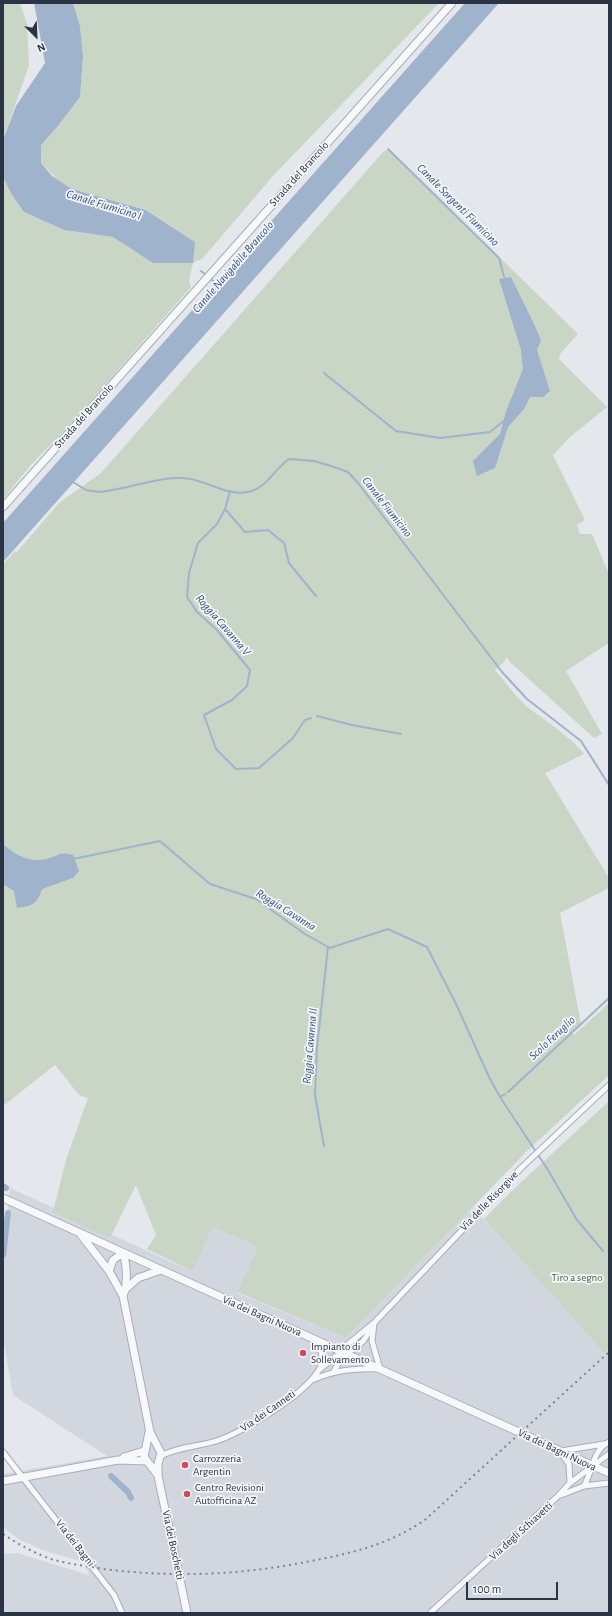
<!DOCTYPE html>
<style>
body{margin:0}
#map{position:relative;width:612px;height:1616px;overflow:hidden;background:#e4e7ec;font-family:"Alegreya Sans",sans-serif}
canvas{display:block}
.frame{position:absolute;inset:0;border:4px solid #2b3445;pointer-events:none}
.north{position:absolute;left:16px;top:16px;width:40px;height:40px;-webkit-text-stroke:3px #f4f6f9;paint-order:stroke;rotate:156deg;font-size:11px;font-weight:700;line-height:16px;text-align:center;color:#2b3445}
.north::after{content:'';display:block;margin:auto;width:14px;height:18px;background:#2b3445;clip-path:polygon(50% 0,100% 100%,50% 72%,0 100%)}
.scale{position:absolute;left:466px;top:1582px;width:92px;height:18px;box-sizing:border-box;border:2px solid #2b3445;border-top:0;padding-left:5px;font-size:12px;line-height:14px;white-space:nowrap;color:#2b3445;-webkit-text-stroke:3px #f4f6f9;paint-order:stroke}
</style>
<div id="map">
<canvas width="612" height="1616"></canvas>
<div class="frame"></div>
<div class="north">N</div>
<div class="scale">100 m</div>
</div>
<script>
const context = document.querySelector('canvas').getContext('2d');
context.lineJoin = 'round';
function fill(path, color) { context.fillStyle = color; context.fill(path, 'evenodd'); }
function strokePath(path, color, width, dash) { context.strokeStyle = color; context.lineWidth = width; context.lineCap = dash ? 'butt' : 'round'; context.setLineDash(dash || []); context.stroke(path); }
function drawText(font, color, halo, rows, align = 'center') {
  context.font = font + ' "Alegreya Sans",sans-serif'; context.lineWidth = 3.5; context.setLineDash([]); context.textBaseline = 'middle'; context.strokeStyle = halo; context.fillStyle = color; for (const [text, x, y, turn = 0] of rows) {
    context.save(); context.translate(x, y); context.rotate((+turn || 0) * Math.PI / 180); context.textAlign = isNaN(turn) ? turn : align; if (halo) context.strokeText(text, 0, 0); context.fillText(text, 0, 0); context.restore();
  }
}
fill(new Path2D(`
 M10,1188L191,1271L213,1227L258,1247L237,1293L346,1338L473,1207L604,1353L609,1349V1613H3V1554L17,1553L89,1575L84,1562L45,1551L20,1540L3,1527V1474L107,1456L13,1395L3,1337V1255Z`), '#d2d6de');
fill(new Path2D(`
 M3,3H20L27,24L29,65L3,140Z
 M73,3H439L272,177L203,258L193,263L189,281L191,287L68,427L30,466L3,499V177L12,195L24,212L64,230L113,237L154,263L195,242L147,210L72,189L57,179L41,163L40,145L58,126L80,97L83,56L80,26Z
 M390,150L578,334L560,354L559,359L607,407L570,437L553,455L585,520L577,525L580,534H592L609,574V643L566,671L602,734L594,738L511,663L506,657L505,661L495,670C505,682 514,694 525,705C545,721 568,734 584,754L545,773L609,878V888L560,913L581,1024L572,1033L574,1035L609,1003V1075L526,1152L346,1338L237,1292L258,1247L213,1227L192,1271L147,1249L156,1235L136,1185L110,1238L53,1212L66,1160L88,1098L79,1095L55,1065L3,1106V564L15,551L17,552L59,503L101,473L384,151Z
 M609,1101V1349L604,1353L484,1219L515,1188Z`), '#c9d6c5');
fill(new Path2D(`
 M34,3H73L80,26L83,56L80,97L58,126L41,145V163L52,176L72,189L146,210L195,242L193,263H153L113,237L64,230L24,212L12,195L3,177V140L16,106L45,63Z
 M465,3H499L3,562V523Z
 M511,277C515,286 541,336 541,341C540,343 538,347 537,350L550,391L543,397H530L524,409L508,427L495,468L477,476L473,461L500,434L506,411L523,369L521,350L499,279Z
 M3,844C15,855 29,863 46,859C59,856 59,851 73,855L79,871L73,878L42,889C37,904 33,906 17,908L14,891L3,884Z`), '#9fb4cc');
strokePath(new Path2D(`
 M388,149L499,258L505,280
 M201,271L206,275
 M210,278L217,285
 M324,373L396,431L440,438L490,432L505,420
 M73,482L86,490L99,492C127,490 163,474 190,479C210,482 230,498 252,491C267,486 276,468 289,459L314,461L331,466L348,472L358,483L502,672L527,699L581,741L609,785
 M230,491L225,509L217,524L198,543L189,573L187,597L197,612L217,630L250,670L247,686L232,700L204,715L216,749L236,769L259,768L293,738L305,720L311,718
 M225,509L245,532L268,530L284,543L289,563L316,596
 M317,716L352,725L401,734
 M73,859L160,841L210,884L256,899L305,934L330,948L388,929L427,947L457,1006L489,1077L500,1097L505,1094
 M508,1092L609,998
 M500,1097L548,1170L577,1220L603,1251
 M324,1146L315,1095L317,1048L328,947`), '#9fb4cc', 2);
strokePath(new Path2D(`
 M3,1186L6,1188
 M3,1255L8,1213
 M111,1476L128,1492L131,1498`), '#9fb4cc', 6);
const minor = new Path2D(`
 M320,1369L336,1356L355,1349L364,1340L373,1326
 M334,1371L342,1358L347,1345L374,1323L521,1168L609,1085
 M312,1380C335,1370 355,1368 380,1369L372,1341L374,1323
 M561,1451L604,1444
 M3,1452L114,1595L122,1613
 M560,1452L569,1464L570,1483
 M161,1456C179,1446 200,1447 219,1440C245,1431 315,1389 322,1363C324,1356 319,1347 316,1340
 M584,1486L609,1483
 M561,1495L584,1486C592,1472 593,1449 609,1442
 M430,1613L558,1496L570,1483L609,1454`);
const tertiary = new Path2D(`
 M3,507L452,3
 M3,1198L609,1473
 M81,1235L109,1271L123,1296L150,1432L161,1453L158,1464V1476L187,1613
 M109,1271L113,1260L123,1253
 M126,1289L138,1278L161,1270
 M123,1296C128,1284 127,1265 123,1253
 M149,1432L144,1457L157,1474
 M124,1457L144,1451
 M3,1481L118,1460L147,1461`);
strokePath(minor, '#a9aeb7', 7);
strokePath(tertiary, '#a9aeb7', 9);
strokePath(minor, '#f7f8fa', 5);
strokePath(tertiary, '#f7f8fa', 7);
strokePath(new Path2D(`
 M3,1534C18,1544 34,1553 51,1559C68,1564 86,1566 104,1569C174,1578 242,1575 311,1561C353,1553 391,1544 426,1519L609,1352`), '#7d8696', 2, [2, 4]);
for (const [x, y, r, color] of [
 [303,1353,4,"#d1495b"],
 [185,1465,4,"#d1495b"],
 [187,1494,4,"#d1495b"]
]) { const dot = new Path2D(); dot.arc(x, y, r, 0, 2 * Math.PI); context.fillStyle = color; context.fill(dot); strokePath(dot, '#f4f6f9', 1.5); }
drawText('11px', '#2b3445', '#f4f6f9', [
 ["Strada del Brancolo",299,174,-48],
 ["Strada del Brancolo",84,416,-48],
 ["Via delle Risorgive",489,1201,-46],
 ["Via dei Bagni Nuova",262,1316,24],
 ["Via dei Canneti",268,1411,-35],
 ["Via dei Bagni Nuova",557,1450,25],
 ["Via degli Schiavetti",521,1531,-42],
 ["Via dei Bagni",75,1543,52],
 ["Via dei Boschetti",173,1545,78]
]);
drawText('11px', '#3f6138', '#f4f6f9', [
 ["Tiro a segno",577,1278]
]);
drawText('11px', '#2b3445', '#f4f6f9', [
 ["Impianto di",311,1347],
 ["Sollevamento",311,1360],
 ["Carrozzeria",193,1459],
 ["Argentin",193,1472],
 ["Centro Revisioni",195,1488],
 ["Autofficina AZ",195,1501]
], 'left');
drawText('italic 12px', '#34527a', '#f4f6f9', [
 ["Canale Fiumicino I",104,205,17],
 ["Canale Sorgenti Fiumicino",458,205,45],
 ["Canale Navigabile Brancolo",233,267,-49],
 ["Canale Fiumicino",387,507,52],
 ["Roggia Cavanna V",223,625,49],
 ["Roggia Cavanna",286,910,32],
 ["Scolo Feruglio",552,1038,-43],
 ["Roggia Cavanna II",310,1046,-85]
]);
</script>
